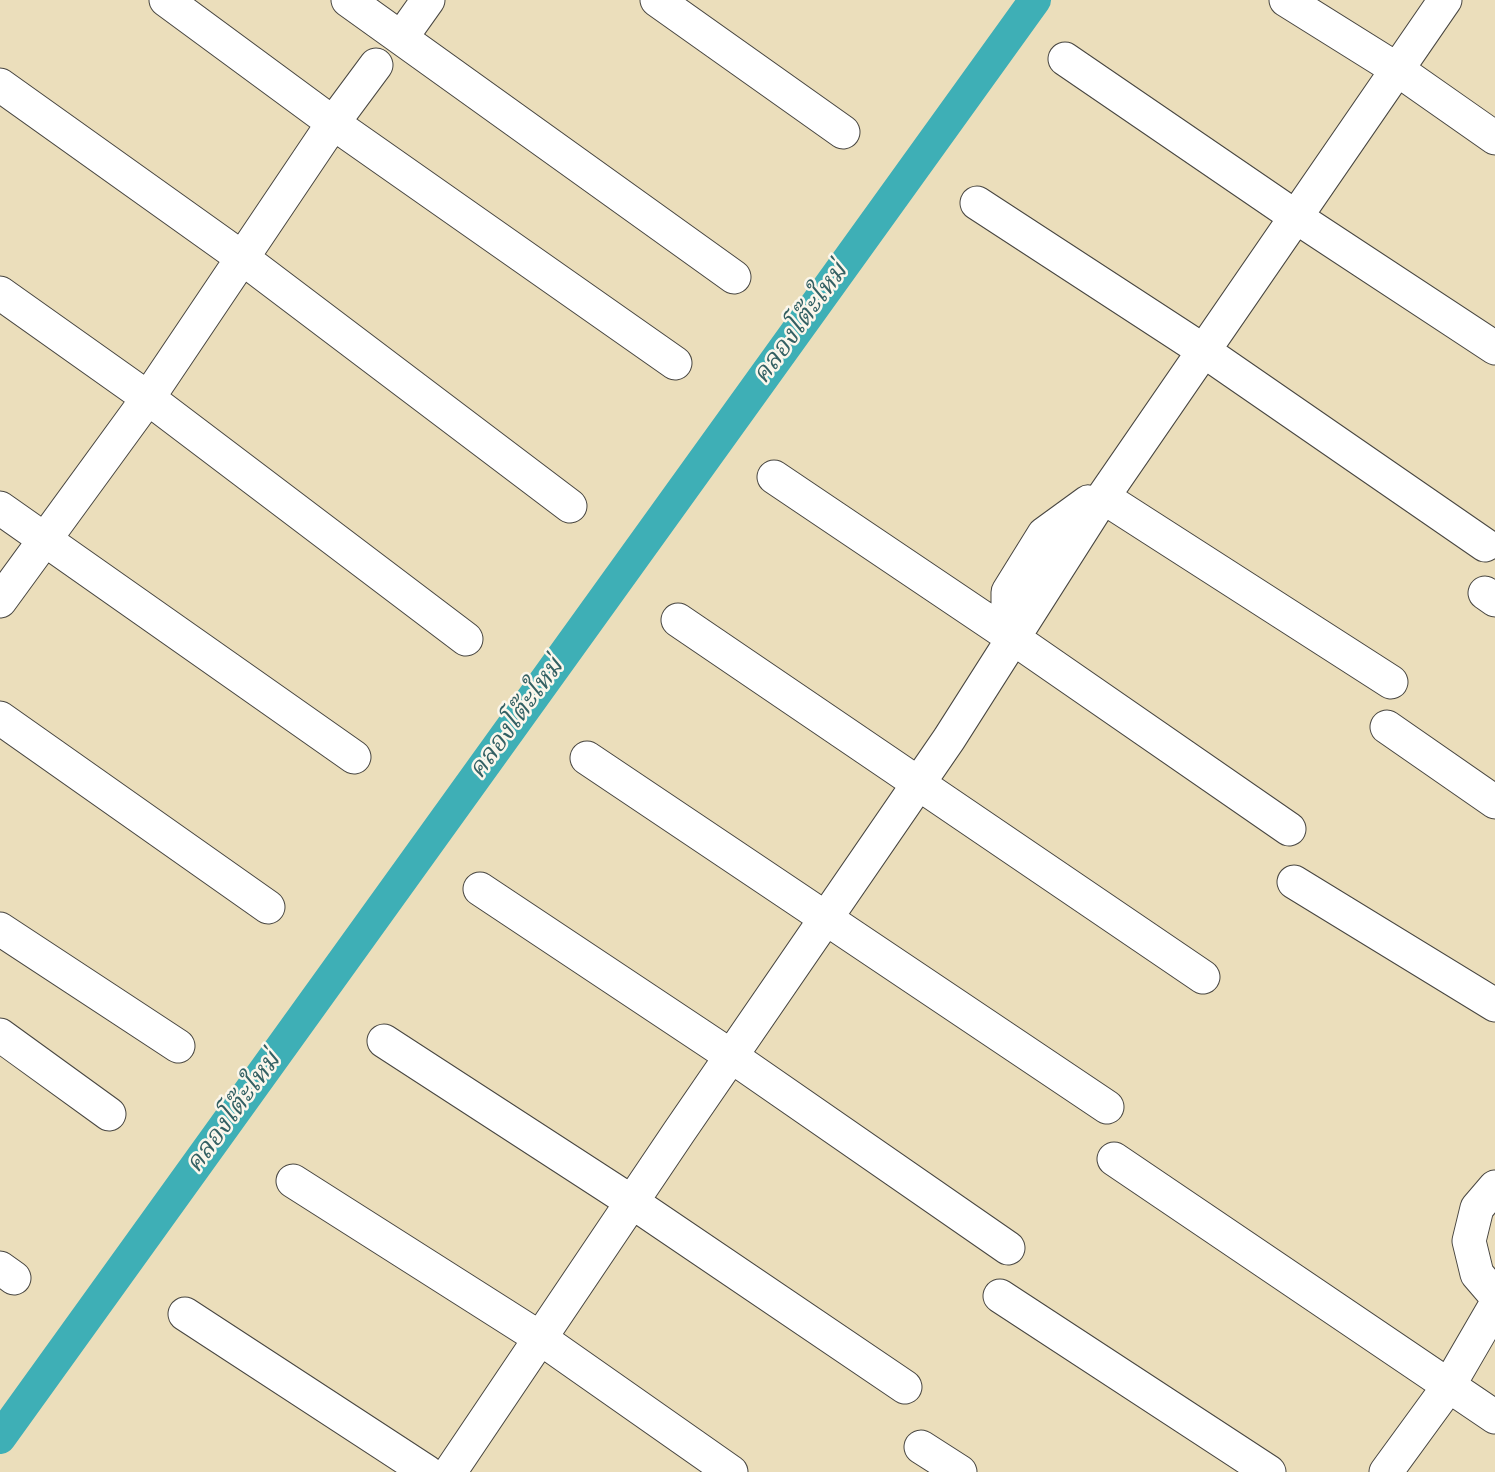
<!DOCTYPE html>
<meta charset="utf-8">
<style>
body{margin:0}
canvas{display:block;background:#ebdebb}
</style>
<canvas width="1495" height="1472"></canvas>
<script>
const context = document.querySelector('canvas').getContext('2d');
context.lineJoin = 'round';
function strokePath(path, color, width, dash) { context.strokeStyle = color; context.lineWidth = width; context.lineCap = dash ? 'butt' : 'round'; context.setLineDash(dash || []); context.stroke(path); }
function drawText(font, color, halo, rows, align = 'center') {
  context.font = font + ' "IM FELL Great Primer","Noto Serif Thai",serif'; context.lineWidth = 5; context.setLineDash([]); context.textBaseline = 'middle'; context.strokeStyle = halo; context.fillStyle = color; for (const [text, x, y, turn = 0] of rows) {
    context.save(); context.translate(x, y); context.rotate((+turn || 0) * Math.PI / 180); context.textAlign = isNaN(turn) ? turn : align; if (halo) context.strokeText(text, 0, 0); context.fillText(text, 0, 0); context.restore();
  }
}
strokePath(new Path2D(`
 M0,1438L1035,0`), '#3eafb6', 32);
const minor = new Path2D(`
 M166,0L333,123L675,363
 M348,0L734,277
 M657,0L843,132
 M1286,0L1398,70L1495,138
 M401,38L428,0
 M1065,59L1296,217L1495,348
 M0,85L241,257L570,506
 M977,203L1204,351L1485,545
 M0,293L148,398L466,639
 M774,477L1013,638L1289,829
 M1103,497L1391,682
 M0,508L354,757
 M1485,593L1495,600
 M0,601L148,398L333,123L376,65
 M678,620L1203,977
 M1021,625L1008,612V592L1044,534L1088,502L1097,506
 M0,718L268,907
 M1387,727L1495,802
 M587,758L1107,1107
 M1294,882L1495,1005
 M480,889L731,1056L1008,1248
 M0,929L178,1046
 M0,1035L109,1114
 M384,1041L632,1202L905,1387
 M1114,1159L1495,1417
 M293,1181L540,1338L731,1472
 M1495,1187L1477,1208L1469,1241L1477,1274L1495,1295
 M0,1268L14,1278
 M1000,1296L1269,1472
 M185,1314L427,1472
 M921,1447L960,1472
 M450,1472L679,1132L949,739L1103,497L1445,0
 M1386,1472L1448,1387L1495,1306`);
strokePath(minor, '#484641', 35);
strokePath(minor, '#fff', 33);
drawText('italic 26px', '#336063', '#fbf7ec', [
 ["คลองโต๊ะใหม่",801,324,-54],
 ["คลองโต๊ะใหม่",517,719,-54],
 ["คลองโต๊ะใหม่",234,1113,-54]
]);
</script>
